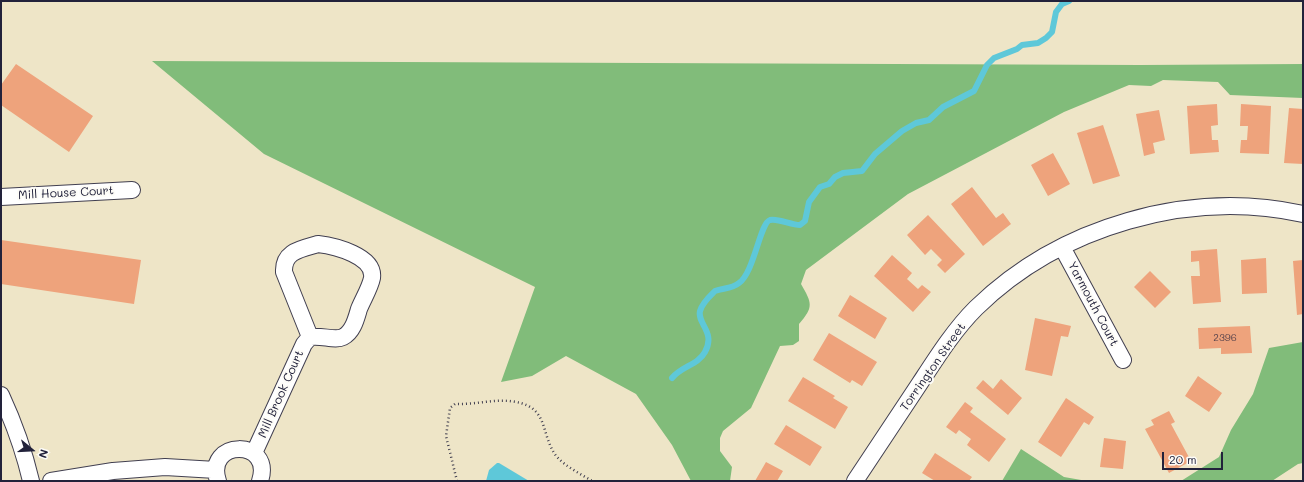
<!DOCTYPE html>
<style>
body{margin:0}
#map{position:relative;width:1304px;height:482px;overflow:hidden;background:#eee5c7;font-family:Mali,sans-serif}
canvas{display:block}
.frame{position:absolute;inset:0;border:2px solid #22223b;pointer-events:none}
.north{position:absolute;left:12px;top:430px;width:40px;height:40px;-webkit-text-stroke:3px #fdfcf7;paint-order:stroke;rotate:108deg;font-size:11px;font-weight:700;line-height:16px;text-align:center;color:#22223b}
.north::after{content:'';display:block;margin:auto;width:14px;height:18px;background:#22223b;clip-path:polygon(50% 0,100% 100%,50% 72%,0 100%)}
.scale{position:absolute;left:1162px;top:452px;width:61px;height:18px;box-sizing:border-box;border:2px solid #22223b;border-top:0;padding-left:5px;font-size:12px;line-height:14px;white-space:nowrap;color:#22223b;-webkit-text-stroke:3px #fdfcf7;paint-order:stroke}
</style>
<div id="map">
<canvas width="1304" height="482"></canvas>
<div class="frame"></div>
<div class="north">N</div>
<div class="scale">20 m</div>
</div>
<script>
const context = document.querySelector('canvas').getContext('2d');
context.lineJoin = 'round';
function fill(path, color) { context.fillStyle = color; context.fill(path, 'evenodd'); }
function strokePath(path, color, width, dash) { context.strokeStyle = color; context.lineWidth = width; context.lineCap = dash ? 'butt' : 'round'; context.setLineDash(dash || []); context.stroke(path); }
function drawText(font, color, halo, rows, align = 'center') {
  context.font = font + ' Mali,sans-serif'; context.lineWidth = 4; context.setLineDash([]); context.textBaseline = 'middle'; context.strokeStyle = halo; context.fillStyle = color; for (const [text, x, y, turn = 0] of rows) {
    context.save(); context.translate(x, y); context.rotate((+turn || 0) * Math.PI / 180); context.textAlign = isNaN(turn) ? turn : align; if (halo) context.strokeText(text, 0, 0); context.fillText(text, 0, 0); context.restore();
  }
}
fill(new Path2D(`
 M152,61L1141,65L1303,64V98L1230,95L1218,82L1163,80L1151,86L1129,85L1064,112L908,194L806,270L801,284C812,303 814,307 799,324V341L793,345L780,346L751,408L723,431L720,438V451L732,467L730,481H691L672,445L636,394L566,356L532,376L501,382L535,287L264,154Z
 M1303,342V463L1298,464L1272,481H1181L1219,457L1231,430L1253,394L1269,348Z
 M1021,449L1064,477L1087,481H1002Z`), '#81bc7a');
fill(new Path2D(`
 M497,463H499L529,481H486L489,470Z`), '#5ec8d9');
strokePath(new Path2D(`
 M672,378C682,366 698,365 705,352C716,332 697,324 700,311C702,303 710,296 715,291C723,288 732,289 739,283C754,273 760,223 770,220C778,218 791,225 800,225L805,221L809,202L820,187L829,184L835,177L843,173L862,171L875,154L902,131L916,123L929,120L943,107L974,91L987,65L994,58L1017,49L1022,45L1038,43L1046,38L1052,32L1056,12L1062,4L1069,1`), '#5ec8d9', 6);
fill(new Path2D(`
 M16,64L93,116L69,152L1,105V85Z
 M1217,104L1218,125L1211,126L1212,140H1218L1219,152L1190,154L1187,106Z
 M1241,104L1271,106L1269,154L1240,153L1241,140H1247L1248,126H1240Z
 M1289,108L1303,109V164L1284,163Z
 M1159,110L1165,140L1153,143L1155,153L1144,156L1136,114Z
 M1103,125L1120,176L1093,184L1077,133Z
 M1053,153L1070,184L1048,196L1031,165Z
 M972,187L996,218L1003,213L1011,224L983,246L951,204Z
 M928,215L965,254L945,273L937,265L942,260L931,249L925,255L907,235Z
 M1,240L141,260L134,304L1,284Z
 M1217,249L1221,302L1193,304L1191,276H1200L1199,261L1191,262V251Z
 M892,255L912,273L907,279L918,289L922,285L931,292L913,312L874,276Z
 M1266,258L1267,293L1242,294L1241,260Z
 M1303,260V314L1297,315L1293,261Z
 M1150,271L1171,292L1155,308L1134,287Z
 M850,295L887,318L875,339L838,316Z
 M1035,318L1071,326L1068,337L1061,336L1052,376L1025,370Z
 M1250,326L1252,353L1221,354V348L1199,349L1198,328Z
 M829,333L877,362L862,386L852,380L850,383L813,360Z
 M1198,376L1222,393L1209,412L1185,396Z
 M803,377L835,396L833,398L848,407L835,429L788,401Z
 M1001,379L1022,398L1008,415L976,388L983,380L993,389Z
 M1066,398L1094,417L1089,425L1084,422L1061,457L1038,442Z
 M965,402L973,408L970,412L1006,439L989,462L967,445L971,439L959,430L956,434L946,427Z
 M1169,411L1175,422L1171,424L1191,461L1169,473L1145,429L1154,425L1151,420Z
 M786,425L822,447L810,466L774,444Z
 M1104,438L1126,441L1123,469L1100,467Z
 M935,453L972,477L969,481H935L922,473Z
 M766,462L783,471L777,481H755Z`), '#eea37c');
const street = new Path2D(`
 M1,197L132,190
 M318,244C335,246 375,256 372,278C370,288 363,299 359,309C356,319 353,332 343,337C335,341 322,335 310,337L284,272C283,251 301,249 318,244Z
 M1062,247L1123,360
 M1,395C14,423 24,451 31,481
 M254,453L304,344L310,337
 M51,481L113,471L165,467L216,470
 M218,481C204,439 274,438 260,481
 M855,481C877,448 898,416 920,383C937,357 954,330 976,308C1060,226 1189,189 1303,214`);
strokePath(street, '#413f50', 18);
strokePath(new Path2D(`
 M457,481L446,436L450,408L455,404C475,405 496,398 516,402C550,408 540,436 557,457C566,467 581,474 592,481`), '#413f50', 2.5, [1, 3]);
strokePath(street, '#fff', 16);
drawText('10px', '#55424b', null, [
 ["2396",1225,338]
]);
drawText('12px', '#22223b', '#fdfcf7', [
 ["Mill House Court",66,193,-3],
 ["Yarmouth Court",1093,304,62],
 ["Torrington Street",933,367,-55],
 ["Mill Brook Court",281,394,-66]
]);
</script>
